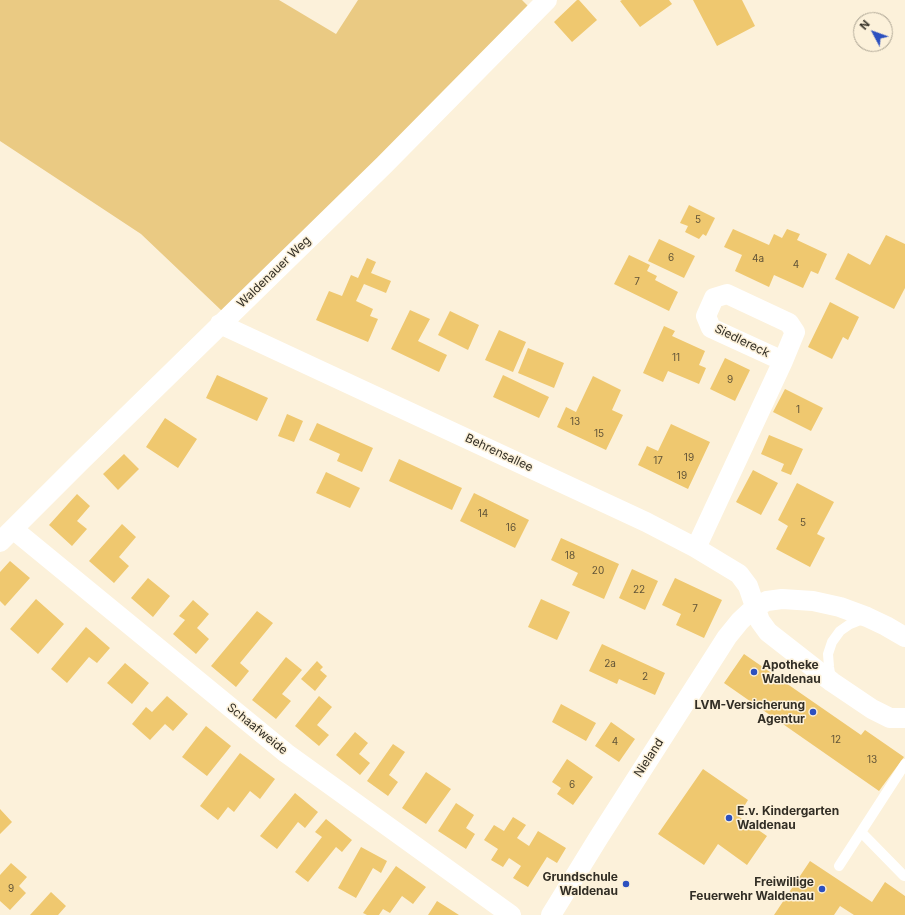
<!DOCTYPE html>
<style>
body{margin:0}
#map{position:relative;width:905px;height:915px;overflow:hidden;background:#fcf1da;font-family:Inter,sans-serif}
canvas{display:block}
.north{position:absolute;left:853px;top:12px;width:40px;height:40px;box-sizing:border-box;background:#fcf1da;border:1px solid #aba392;border-radius:50%;rotate:311deg;font-size:11px;font-weight:700;line-height:16px;text-align:center;color:#322e25}
.north::after{content:'';display:block;margin:auto;width:14px;height:18px;background:#2c50bf;clip-path:polygon(50% 0,100% 100%,50% 72%,0 100%)}
</style>
<div id="map">
<canvas width="905" height="915"></canvas>
<div class="north">N</div>
</div>
<script>
const context = document.querySelector('canvas').getContext('2d');
context.lineJoin = 'round';
function paint(path, color) { context.fillStyle = color; context.fill(path, 'evenodd'); }
const shape = rows => new Path2D(rows.map(r => 'M' + r).join(''));
function strokePath(path, color, width, dash) { context.strokeStyle = color; context.lineWidth = width; context.lineCap = dash ? 'butt' : 'round'; context.setLineDash(dash || []); context.stroke(path); }
function drawText(font, color, halo, rows, align = 'center') {
  context.font = font + ' Inter,sans-serif'; context.lineWidth = 3; context.setLineDash([]); context.textBaseline = 'middle'; context.strokeStyle = halo; context.fillStyle = color; for (const [text, x, y, turn = 0] of rows) {
    context.save(); context.translate(x, y); context.rotate((+turn || 0) * Math.PI / 180); context.textAlign = isNaN(turn) ? turn : align; if (halo) context.strokeText(text, 0, 0); context.fillText(text, 0, 0); context.restore();
  }
}
paint(shape([
 [0,0,279,0,336,34,358,0,522,0,532,10,222,311,141,234,0,141]
]), '#eaca83');
paint(shape([
 [577,0,579,0,597,20,572,42,554,22],
 [622,0,669,0,672,4,640,27,620,1],
 [693,0,742,0,755,26,717,46],
 [689,205,715,218,706,236,703,234,699,239,685,232,688,226,680,223],
 [733,229,769,245,774,234,782,238,787,229,800,234,797,240,827,254,818,274,811,271,803,288,774,275,769,287,735,271,742,255,724,247],
 [886,235,905,244,905,288,894,309,835,279,848,253,870,265],
 [659,239,695,256,684,278,648,261],
 [629,255,650,265,647,271,657,276,655,280,678,292,669,311,614,284],
 [367,258,376,262,371,273,391,281,386,293,364,284,356,301,373,309,370,316,378,319,368,342,316,320,329,291,342,296,351,275,358,278],
 [830,302,859,317,848,340,843,337,832,359,808,347],
 [410,310,430,319,418,341,447,355,439,372,391,349],
 [450,311,479,325,468,350,438,335],
 [664,326,675,331,672,336,705,351,699,365,706,368,699,384,668,371,663,382,643,373],
 [499,330,526,342,513,372,485,360],
 [528,348,564,363,554,388,518,373],
 [725,358,750,370,735,401,710,389],
 [217,375,268,398,257,421,206,398],
 [503,375,549,397,539,418,493,397],
 [593,376,621,390,612,410,623,415,606,450,557,427,566,407,576,412],
 [785,389,823,408,811,431,773,412],
 [287,414,303,421,294,442,278,436],
 [165,418,197,439,178,468,146,447],
 [317,423,373,448,362,472,337,461,340,454,309,440],
 [671,424,710,442,688,489,638,465,647,446,658,451],
 [769,435,803,449,791,475,781,471,784,464,761,454],
 [124,454,139,469,118,490,103,474],
 [399,459,462,488,452,510,389,481],
 [753,470,778,483,761,515,736,502],
 [326,472,360,488,350,508,316,493],
 [797,483,834,502,817,534,825,538,810,567,776,549,788,526,778,520],
 [474,493,529,520,515,548,460,521],
 [77,494,90,506,77,521,87,529,72,546,49,525],
 [122,524,136,537,119,557,129,566,114,583,89,561],
 [561,538,619,564,604,599,572,585,578,573,551,560],
 [10,561,30,578,5,606,0,601,0,572],
 [632,569,658,581,645,610,619,598],
 [148,578,170,596,153,617,131,598],
 [675,578,722,600,704,638,676,625,681,614,662,605],
 [36,599,64,624,38,654,10,629],
 [541,599,570,612,557,640,528,627],
 [193,600,209,614,197,628,209,639,196,654,173,634,185,620,179,616],
 [257,611,273,623,240,663,249,671,236,687,211,666],
 [86,627,110,648,97,663,89,657,67,683,51,669],
 [602,644,665,673,655,695,619,679,617,684,589,671],
 [744,654,861,735,865,730,904,757,879,791,724,683],
 [286,657,302,670,282,694,291,701,276,719,252,700],
 [317,661,323,667,320,670,327,676,315,691,301,679],
 [125,663,149,683,132,704,107,683],
 [167,696,188,714,173,731,165,724,150,740,132,724,146,707,152,712],
 [319,696,332,707,317,725,329,735,319,746,295,726],
 [561,704,596,723,586,741,552,722],
 [611,722,635,739,619,762,595,746],
 [206,726,231,746,207,776,182,757],
 [355,732,368,743,359,754,370,763,360,775,336,755],
 [393,744,405,752,389,775,398,782,388,796,367,781],
 [240,753,275,779,260,799,250,791,234,812,228,807,218,820,200,806],
 [567,759,593,777,573,805,557,794,561,788,552,782],
 [703,769,748,800,738,816,767,836,747,865,718,844,704,865,658,834],
 [426,772,451,789,426,824,402,808],
 [295,793,318,812,305,828,298,822,277,849,260,836],
 [456,803,474,815,466,828,475,834,466,849,438,831],
 [0,809,12,822,0,834],
 [513,817,526,825,517,838,529,846,538,831,566,848,557,863,547,857,528,887,513,878,521,866,509,858,503,867,491,860,498,849,484,840,494,825,504,831],
 [326,819,352,840,342,852,336,847,308,882,295,872,322,837,315,832],
 [361,847,387,861,381,873,373,868,356,898,338,888],
 [810,861,872,902,885,882,905,896,905,915,854,915,840,906,834,915,774,915],
 [11,863,27,877,19,886,26,893,10,910,0,901,0,875],
 [396,866,426,887,413,904,402,896,390,913,383,909,379,915,367,915,363,913],
 [51,892,66,906,58,915,30,915],
 [437,901,459,915,428,915]
]), '#efc86f');
strokePath(shape([
 [831,679,829,667,828,654,832,642,840,631,850,624,865,618],
 [861,832,904,876],
 [839,866,905,764]
]), '#fff', 10);
strokePath(shape([
 [220,324,646,522,696,548,739,574,748,586,760,621,768,632,832,682,872,709,890,718,905,718],
 [13,529,286,753,511,915],
 [0,542,80,462,384,165,547,0],
 [696,548,783,361,795,332,789,323,727,294,714,298,706,316,711,328,783,361],
 [551,915,599,837,727,637,740,621,755,607,767,601,782,599,813,601,840,607,867,617,886,626,905,637]
]), '#fff', 20);
for (const [x, y, r, color] of [
 [754,672,4,"#2c50bf"],
 [813,712,4,"#2c50bf"],
 [729,818,4,"#2c50bf"],
 [626,884,4,"#2c50bf"],
 [822,889,4,"#2c50bf"]
]) { const dot = new Path2D(); dot.arc(x, y, r, 0, 2 * Math.PI); context.fillStyle = color; context.fill(dot); strokePath(dot, '#fcf1da', 1.5); }
drawText('10px', '#615438', null, [
 ["5",698,220],
 ["6",671,258],
 ["4a",758,259],
 ["4",796,265],
 ["7",637,282],
 ["11",676,358],
 ["9",730,380],
 ["1",798,410],
 ["13",575,422],
 ["15",599,434],
 ["19",689,458],
 ["17",658,461],
 ["19",682,476],
 ["14",483,514],
 ["5",803,523],
 ["16",511,528],
 ["18",570,556],
 ["20",598,571],
 ["22",639,590],
 ["7",695,609],
 ["2a",610,664],
 ["2",645,677],
 ["12",836,740],
 ["4",615,742],
 ["13",872,760],
 ["6",572,785],
 ["9",11,889]
]);
drawText('12px', '#322e25', '#fcf1da', [
 ["Waldenauer Weg",274,272,-44],
 ["Siedlereck",742,341,26],
 ["Behrensallee",499,453,25],
 ["Schaafweide",257,729,39],
 ["Nieland",649,758,-57]
]);
drawText('bold 12px', '#322e25', '#fcf1da', [
 ["Apotheke",762,665,"left"],
 ["Waldenau",762,679,"left"],
 ["LVM-Versicherung",805,705],
 ["Agentur",805,719],
 ["E.v. Kindergarten",737,811,"left"],
 ["Waldenau",737,825,"left"],
 ["Grundschule",618,877],
 ["Waldenau",618,891],
 ["Freiwillige",814,882],
 ["Feuerwehr Waldenau",814,896]
], 'right');
</script>
